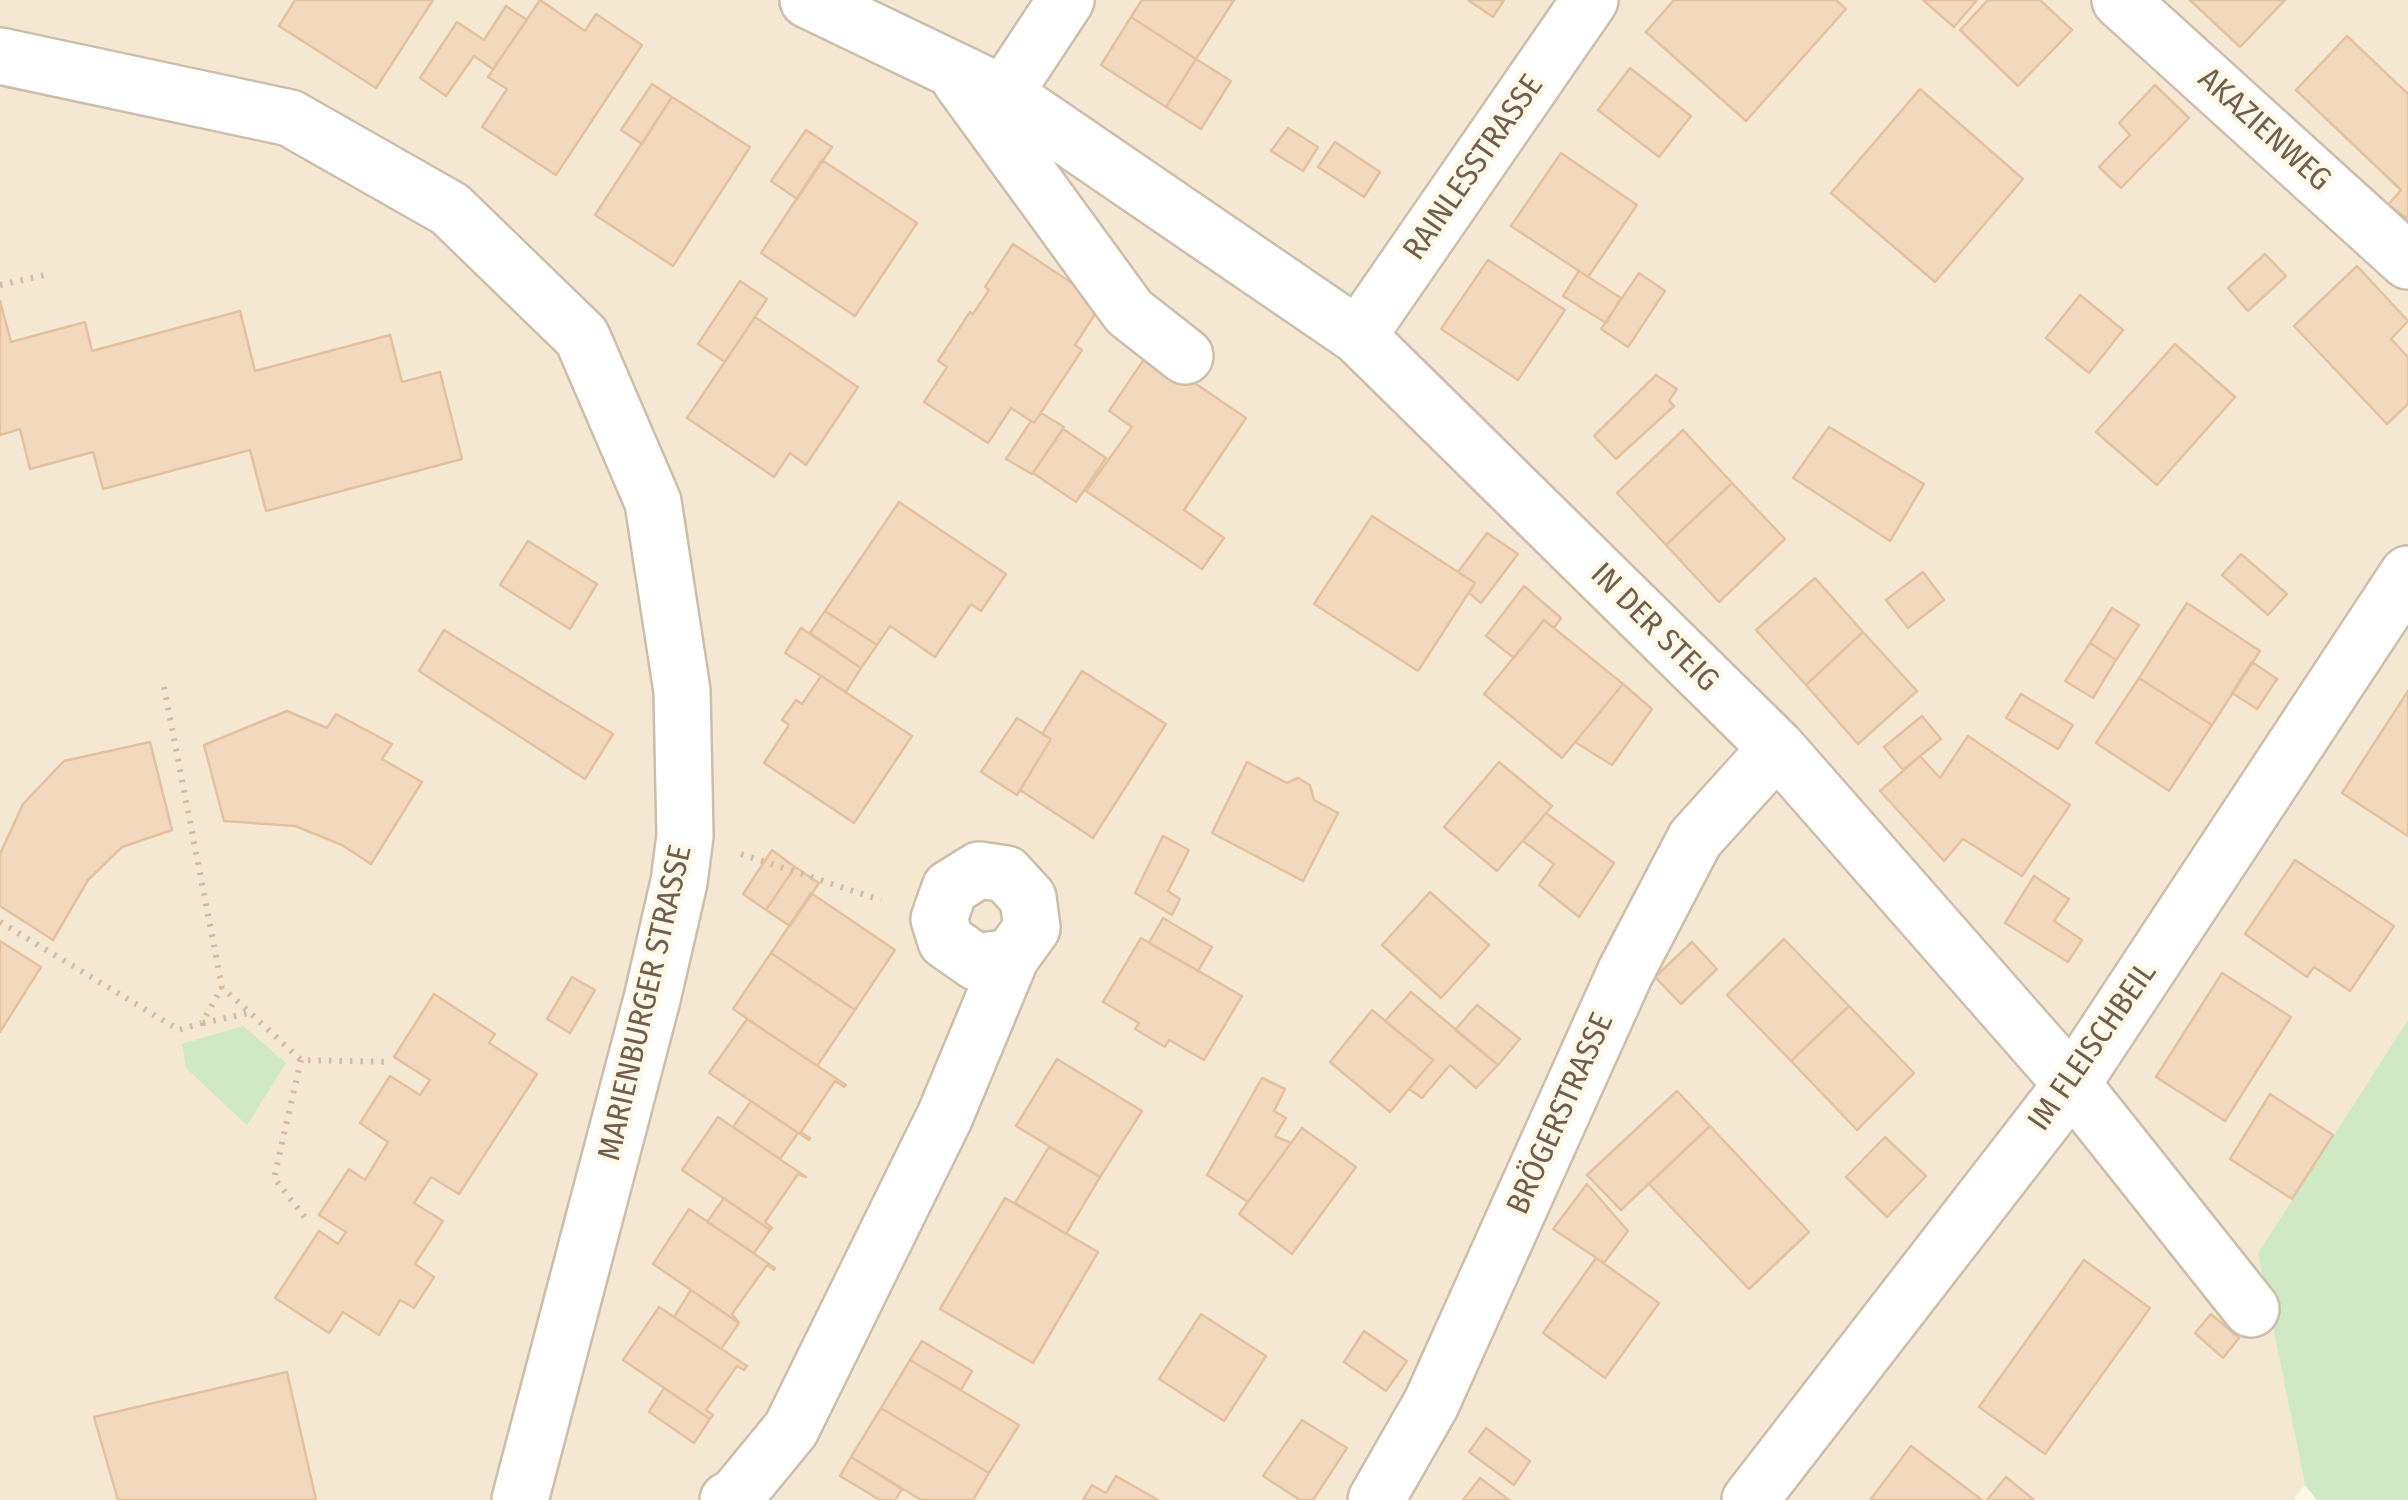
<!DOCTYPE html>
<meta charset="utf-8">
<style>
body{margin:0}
canvas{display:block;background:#fcf6e4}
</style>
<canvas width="2408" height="1500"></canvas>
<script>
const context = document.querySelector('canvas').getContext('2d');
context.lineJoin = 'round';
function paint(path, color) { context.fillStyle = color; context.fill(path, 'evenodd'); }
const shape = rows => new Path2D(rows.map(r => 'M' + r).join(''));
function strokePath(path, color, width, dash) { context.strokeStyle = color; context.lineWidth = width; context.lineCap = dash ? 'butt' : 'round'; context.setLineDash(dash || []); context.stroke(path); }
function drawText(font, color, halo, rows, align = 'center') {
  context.font = font + ' "Fira Sans Condensed",sans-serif'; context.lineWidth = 9; context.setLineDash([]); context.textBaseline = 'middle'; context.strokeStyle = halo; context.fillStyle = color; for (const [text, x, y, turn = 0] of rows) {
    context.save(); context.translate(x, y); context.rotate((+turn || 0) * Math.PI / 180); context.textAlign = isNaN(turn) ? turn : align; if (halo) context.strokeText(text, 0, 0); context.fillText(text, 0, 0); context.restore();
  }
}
paint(shape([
 [0,0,2408,0,2408,1020,2258,1253,2305,1485,2293,1500,0,1500]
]), '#f4e8d2');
paint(shape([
 [2408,1020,2408,1500,2317,1500,2305,1485,2258,1253],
 [243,1026,286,1063,247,1125,186,1068,182,1044]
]), '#cee9c3');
const building = shape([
 [295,0,433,0,376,88,279,26,295,0],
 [540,0,585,31,596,14,642,45,556,175,482,127,507,89,488,77,540,0],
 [1142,0,1234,0,1196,59,1131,17,1142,0],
 [1468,0,1504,0,1493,17,1468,0],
 [1674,0,1836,0,1846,9,1746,121,1646,32,1674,0],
 [1923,0,1977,0,1954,27,1923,0],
 [1988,0,2040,0,2072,30,2018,86,1960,30,1988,0],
 [2190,0,2285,0,2240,47,2190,0],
 [506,6,527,20,493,69,474,56,446,96,420,78,457,22,484,40,506,6],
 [1131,17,1196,59,1166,107,1101,65,1131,17],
 [2347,36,2408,94,2408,219,2388,205,2401,190,2296,90,2347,36],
 [1196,59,1231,81,1201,129,1166,107,1196,59],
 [1630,68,1691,116,1659,157,1598,110,1630,68],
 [652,84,672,97,642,144,621,130,652,84],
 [2155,85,2189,118,2121,188,2099,167,2130,135,2119,123,2155,85],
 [1920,89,2023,179,1935,282,1831,193,1920,89],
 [672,97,750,147,673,266,595,215,672,97],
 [1288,128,1318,147,1303,171,1271,151,1288,128],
 [806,130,832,147,797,199,771,181,806,130],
 [1335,142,1380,172,1364,197,1318,167,1335,142],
 [1561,153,1637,205,1588,277,1511,226,1561,153],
 [822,160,917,223,855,316,761,253,822,160],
 [1013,244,1102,303,1075,345,1082,350,1034,423,1011,408,988,443,924,402,947,367,938,361,970,312,973,314,989,290,985,287,1013,244],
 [2265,254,2286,276,2248,311,2228,288,2265,254],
 [1488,260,1565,310,1518,380,1441,329,1488,260],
 [2357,266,2408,321,2391,339,2408,357,2408,404,2387,424,2294,326,2357,266],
 [1579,271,1621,298,1606,323,1563,296,1579,271],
 [1639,273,1665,291,1628,347,1601,329,1639,273],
 [740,281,767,299,725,362,698,344,740,281],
 [2080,295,2123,330,2089,373,2046,338,2080,295],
 [0,301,11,342,85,322,92,351,240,311,255,371,390,335,402,382,440,372,462,459,266,511,250,450,103,489,93,452,30,469,20,429,0,435,0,301],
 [755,317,858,387,806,465,790,453,774,477,687,418,755,317],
 [2175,344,2235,397,2157,485,2096,432,2175,344],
 [1149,352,1246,418,1184,510,1224,538,1202,569,1086,491,1132,427,1109,411,1149,352],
 [1656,375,1677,389,1669,401,1674,406,1616,459,1594,436,1656,375],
 [1041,413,1064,427,1032,474,1006,459,1031,421,1034,423,1041,413],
 [1829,427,1924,484,1890,541,1793,478,1829,427],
 [1063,429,1106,458,1076,502,1033,473,1063,429],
 [1683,430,1732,483,1666,545,1617,493,1683,430],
 [1732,483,1785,539,1719,602,1666,545,1732,483],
 [899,502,1006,574,981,611,971,604,935,657,890,626,877,645,825,611,899,502],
 [1372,516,1475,583,1418,671,1314,604,1372,516],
 [1487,533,1518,554,1481,603,1469,593,1475,583,1458,572,1487,533],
 [528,541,597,584,570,629,500,585,528,541],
 [2241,554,2287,594,2268,615,2222,575,2241,554],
 [1923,572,1944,600,1908,628,1886,600,1923,572],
 [1815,578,1863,632,1806,685,1756,630,1815,578],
 [1524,586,1561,618,1554,628,1544,620,1514,658,1486,636,1524,586],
 [2187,603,2260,651,2212,725,2139,678,2187,603],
 [2112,608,2139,625,2116,660,2090,643,2112,608],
 [825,611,877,645,861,668,810,633,825,611],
 [1544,620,1623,684,1562,758,1484,694,1544,620],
 [801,628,861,668,846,692,785,653,801,628],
 [444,630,613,734,585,779,419,671,444,630],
 [1863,632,1917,691,1858,744,1806,685,1863,632],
 [2090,643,2116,660,2093,698,2065,681,2090,643],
 [2252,662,2277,679,2257,709,2232,693,2252,662],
 [1082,671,1166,724,1093,838,1020,790,1051,739,1042,734,1082,671],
 [821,676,912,736,854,823,764,763,789,725,782,720,796,700,802,704,821,676],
 [2139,678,2212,725,2169,791,2096,743,2139,678],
 [1623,684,1652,709,1612,765,1575,742,1623,684],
 [2408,691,2408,836,2342,793,2408,691],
 [2021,694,2073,725,2058,749,2006,718,2021,694],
 [287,711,327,728,336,714,392,744,382,759,422,782,371,864,342,845,295,826,224,821,204,745,287,711],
 [1922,716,1941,739,1903,770,1884,747,1922,716],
 [1017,718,1051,739,1017,795,981,772,1017,718],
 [1968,736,2070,805,2022,876,1963,839,1944,861,1880,791,1920,756,1940,778,1968,736],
 [150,742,172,830,122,847,88,880,53,940,0,906,0,854,23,804,64,761,150,742],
 [1247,762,1287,783,1298,778,1310,785,1314,800,1338,813,1303,881,1212,833,1247,762],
 [1499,762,1552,806,1497,871,1444,827,1499,762],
 [1546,813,1614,863,1579,917,1539,885,1554,864,1523,841,1546,813],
 [1163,836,1189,850,1168,891,1180,899,1172,915,1135,893,1163,836],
 [772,850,795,867,766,910,743,894,772,850],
 [2295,860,2394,926,2350,991,2314,967,2307,977,2245,934,2295,860],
 [795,867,819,883,790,926,766,910,795,867],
 [2034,876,2069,899,2054,921,2082,940,2068,962,2005,923,2034,876],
 [1430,892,1489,945,1441,998,1382,945,1430,892],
 [811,893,895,950,855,1010,771,953,811,893],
 [1163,918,1212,947,1198,971,1149,943,1163,918],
 [1141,938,1242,996,1204,1060,1169,1040,1165,1047,1135,1029,1139,1023,1103,1002,1141,938],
 [1784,939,1849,1006,1791,1061,1727,995,1784,939],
 [0,941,41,967,0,1032,0,941],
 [1692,942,1717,969,1681,1004,1655,977,1692,942],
 [771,953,855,1010,817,1066,733,1009,771,953],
 [2222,973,2291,1017,2225,1121,2156,1077,2222,973],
 [572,977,595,990,570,1033,547,1019,572,977],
 [1411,992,1498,1065,1476,1088,1450,1065,1422,1098,1409,1089,1433,1060,1385,1021,1411,992],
 [434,994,495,1034,489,1043,537,1074,459,1194,431,1177,414,1203,443,1221,415,1264,434,1277,414,1308,400,1300,379,1335,343,1312,329,1333,275,1298,319,1231,338,1244,346,1232,319,1215,349,1169,365,1180,388,1142,360,1123,390,1076,420,1095,430,1080,394,1057,434,994],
 [1477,1005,1520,1039,1498,1065,1455,1030,1477,1005],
 [1849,1006,1914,1073,1857,1130,1791,1061,1849,1006],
 [1372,1010,1433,1060,1390,1112,1330,1062,1372,1010],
 [747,1019,846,1085,844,1087,835,1081,801,1132,810,1138,809,1140,709,1073,747,1019],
 [1057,1059,1142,1111,1100,1177,1016,1126,1057,1059],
 [1262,1078,1285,1089,1274,1111,1286,1118,1275,1136,1291,1143,1248,1202,1207,1175,1262,1078],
 [1677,1091,1710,1126,1621,1210,1587,1175,1677,1091],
 [2270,1094,2333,1135,2292,1199,2230,1159,2270,1094],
 [751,1101,798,1133,780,1159,733,1127,751,1101],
 [718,1117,806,1177,798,1174,765,1222,772,1228,770,1230,682,1170,718,1117],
 [1710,1126,1809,1232,1749,1289,1649,1184,1710,1126],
 [1302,1128,1356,1167,1292,1254,1239,1214,1302,1128],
 [1885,1137,1926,1176,1887,1217,1846,1177,1885,1137],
 [1049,1147,1100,1177,1066,1234,1015,1203,1049,1147],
 [1587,1184,1628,1231,1604,1263,1553,1229,1587,1184],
 [724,1198,770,1230,754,1253,707,1222,724,1198],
 [1005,1198,1098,1252,1033,1363,940,1309,1005,1198],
 [689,1209,775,1268,774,1270,767,1265,732,1314,739,1323,653,1264,689,1209],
 [1596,1258,1659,1303,1605,1378,1543,1333,1596,1258],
 [2084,1260,2150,1308,2045,1454,1979,1407,2084,1260],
 [691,1290,739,1323,721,1349,674,1317,691,1290],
 [659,1307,747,1366,744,1370,737,1366,706,1410,713,1415,710,1419,623,1360,659,1307],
 [1201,1314,1266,1356,1224,1421,1159,1379,1201,1314],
 [2211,1314,2239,1338,2223,1358,2195,1333,2211,1314],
 [1364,1331,1407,1361,1386,1391,1344,1362,1364,1331],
 [922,1341,972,1371,961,1390,910,1360,922,1341],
 [910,1360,1019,1425,989,1473,881,1408,910,1360],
 [287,1372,316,1500,118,1500,94,1417,287,1372],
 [664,1388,710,1419,694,1443,649,1412,664,1388],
 [881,1408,989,1473,973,1500,921,1500,851,1457,881,1408],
 [1302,1420,1347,1448,1313,1500,1300,1500,1263,1476,1302,1420],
 [1486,1428,1530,1461,1514,1485,1469,1452,1486,1428],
 [1911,1446,1982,1500,1870,1500,1911,1446],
 [851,1457,902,1489,895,1500,880,1500,840,1476,851,1457],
 [1116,1476,1158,1500,1083,1500,1092,1485,1106,1493,1116,1476],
 [2006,1477,2034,1500,1987,1500,2006,1477],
 [1480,1478,1509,1500,1463,1500,1480,1478]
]);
paint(building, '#f1d8bc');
strokePath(building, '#e4c09c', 2.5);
const minor = shape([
 [808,0,1004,94,1358,336,1777,748,2072,1084,2251,1309],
 [2120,0,2408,261],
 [0,56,290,118,450,209,582,337,653,502,682,691,685,836,679,882,652,999,520,1500],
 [960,80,1129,312,1185,356],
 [1004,94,1066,0],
 [1358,336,1590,0],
 [728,1500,736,1496,791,1429,945,1116,1011,957,1032,928,1028,898,1006,874,979,870,950,888,939,919,946,941,976,962,1011,957],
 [1376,1500,1431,1404,1625,973,1695,839,1777,748],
 [1750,1500,2072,1084,2408,574]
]);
strokePath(minor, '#cdbeab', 60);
strokePath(shape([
 [0,285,50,274],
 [164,687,222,987,301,1060,391,1062],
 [741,854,881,900],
 [0,922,179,1030,202,1023,222,987],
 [203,1023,249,1013],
 [301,1060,274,1178,307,1220]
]), '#d6bb9f', 6, [2.5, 8]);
strokePath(minor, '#fff', 55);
drawText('32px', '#745e4a', '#fff9ea', [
 ["AKAZIENWEG",2264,130,42],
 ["RAINLESSTRASSE",1474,168,-55],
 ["IN DER STEIG",1654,628,45],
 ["MARIENBURGER STRASSE",646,1003,-77],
 ["IM FLEISCHBEIL",2093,1047,-55],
 ["BRÖGERSTRASSE",1561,1114,-66]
]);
</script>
